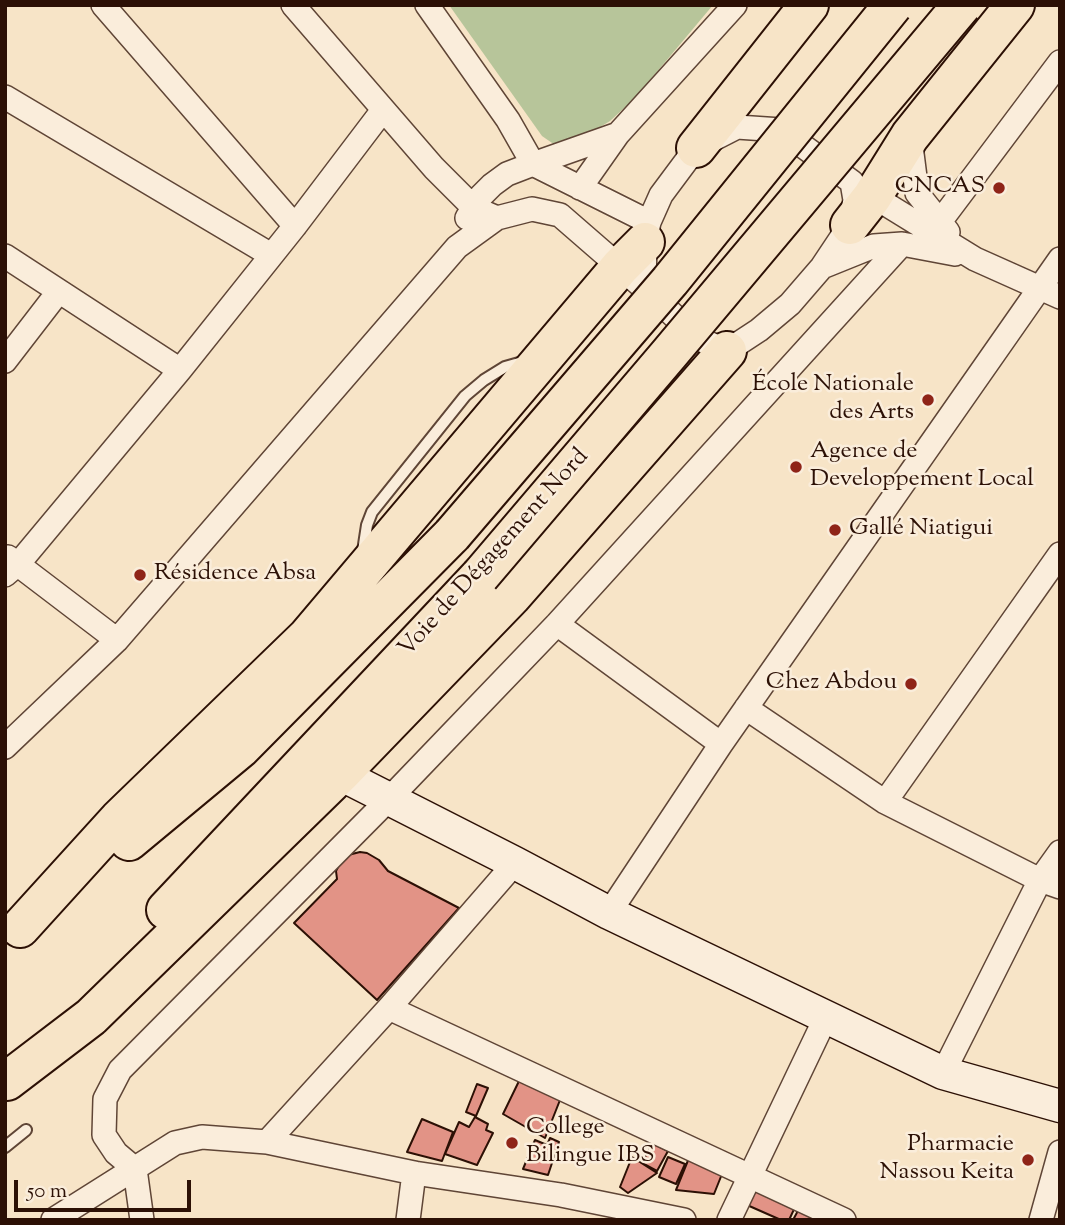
<!DOCTYPE html>
<meta charset="utf-8">
<style>
body{margin:0}
#map{position:relative;width:1065px;height:1225px;overflow:hidden;background:#f7e4c7;font-family:"Sorts Mill Goudy",serif}
canvas{display:block}
.frame{position:absolute;inset:0;border:7px solid #2c1005;pointer-events:none}
.scale{position:absolute;left:14px;top:1180px;width:177px;height:32px;box-sizing:border-box;border:4px solid #2c1005;border-top:0;padding-left:9px;font-size:21px;line-height:24px;white-space:nowrap;color:#2c1005;-webkit-text-stroke:5px #faeddb;paint-order:stroke}
</style>
<div id="map">
<canvas width="1065" height="1225"></canvas>
<div class="frame"></div>
<div class="scale">50 m</div>
</div>
<script>
const context = document.querySelector('canvas').getContext('2d');
context.lineJoin = 'round';
function paint(path, color) { context.fillStyle = color; context.fill(path, 'evenodd'); }
const shape = rows => new Path2D(rows.map(r => 'M' + r).join(''));
function strokePath(path, color, width, dash) { context.strokeStyle = color; context.lineWidth = width; context.lineCap = dash ? 'butt' : 'round'; context.setLineDash(dash || []); context.stroke(path); }
function drawText(font, color, halo, rows, align = 'center') {
  context.font = font + ' "Sorts Mill Goudy",serif'; context.lineWidth = 5; context.setLineDash([]); context.textBaseline = 'middle'; context.strokeStyle = halo; context.fillStyle = color; for (const [text, x, y, turn = 0] of rows) {
    context.save(); context.translate(x, y); context.rotate((+turn || 0) * Math.PI / 180); context.textAlign = isNaN(turn) ? turn : align; if (halo) context.strokeText(text, 0, 0); context.fillText(text, 0, 0); context.restore();
  }
}
paint(shape([
 [449,5,713,5,635,98,610,121,582,138,555,145,542,136]
]), '#b7c59a');
const building = shape([
 [360,852,367,853,379,860,388,871,459,908,377,1000,294,923,337,879,336,871,339,865,348,855,360,852],
 [520,1079,560,1100,545,1138,503,1114,520,1079],
 [477,1084,488,1088,476,1116,466,1112,477,1084],
 [475,1117,488,1124,486,1130,493,1133,477,1165,445,1154,459,1122,469,1127,475,1117],
 [422,1119,453,1132,442,1161,407,1152,422,1119],
 [550,1138,559,1142,548,1175,523,1169,535,1140,547,1145,550,1138],
 [652,1143,668,1151,657,1171,642,1163,652,1143],
 [632,1157,657,1173,628,1193,620,1187,632,1157],
 [668,1157,685,1164,676,1184,659,1177,668,1157],
 [689,1158,722,1174,714,1194,676,1190,689,1158],
 [755,1186,796,1205,789,1220,781,1220,747,1205,755,1186],
 [801,1205,828,1220,793,1220,801,1205]
]);
paint(building, '#e29386');
strokePath(building, '#2c1005', 2);
const lane = shape([
 [363,551,367,525,372,512,465,396,484,380,505,367,526,361],
 [5,1147,26,1130]
]);
const street = shape([
 [103,5,295,226],
 [293,5,434,168,474,208,497,218],
 [427,5,508,120,533,164,618,134],
 [5,97,271,255],
 [737,127,781,130,852,182,855,200,850,225,822,267,790,304,759,330,727,351,699,339,644,288,645,242,649,222,661,195,696,148,737,127],
 [910,138,917,193,948,232],
 [580,188,618,134,735,5],
 [863,190,975,259,1060,297],
 [467,218,481,196,492,185,507,174,533,164,649,222],
 [939,223,1060,62],
 [5,256,180,370],
 [822,267,874,246,902,244,955,254],
 [5,361,59,291],
 [8,557,117,640],
 [5,575,19,563,180,370,295,226,383,110],
 [557,624,721,744],
 [746,708,885,802,1040,880,1060,887],
 [5,747,117,640,457,247,497,218,532,209,560,215,644,288],
 [885,802,1060,554],
 [609,913,721,744,1060,259],
 [389,1008,844,1220],
 [943,1073,1040,880,1060,852],
 [267,1142,389,1008,515,863],
 [53,1220,175,1143,202,1137,267,1142,414,1173,561,1195,684,1220],
 [142,1220,135,1169,116,1153,104,1135,105,1099,120,1070,389,799,557,624,902,244],
 [408,1220,414,1173],
 [729,1220,826,1017],
 [1041,1220,1060,1152]
]);
const secondary = shape([
 [340,774,515,863,609,913,943,1073,1060,1106]
]);
const highway = shape([
 [696,148,809,5],
 [850,225,872,197,910,136,1015,5],
 [129,841,241,748,452,535],
 [166,910,480,576],
 [20,928,119,819,307,637,620,267,645,242],
 [7,1081,91,1017,340,774,512,596,727,351]
]);
strokePath(lane, '#5f4536', 14);
strokePath(street, '#5f4536', 26);
strokePath(secondary, '#2c1005', 35);
strokePath(highway, '#2c1005', 42);
strokePath(lane, '#faeddb', 10);
strokePath(street, '#faeddb', 23);
strokePath(secondary, '#faeddb', 32);
strokePath(highway, '#f7e4c7', 38);
const highwayBridge = shape([
 [452,535,670,281,893,5],
 [480,576,669,354,962,5]
]);
strokePath(highwayBridge, '#2c1005', 42, []);
strokePath(highwayBridge, '#f7e4c7', 38);
for (const [x, y, r, color] of [
 [999,188,7,"#8f2418"],
 [928,400,7,"#8f2418"],
 [796,467,7,"#8f2418"],
 [835,530,7,"#8f2418"],
 [140,575,7,"#8f2418"],
 [911,684,7,"#8f2418"],
 [512,1143,7,"#8f2418"],
 [1028,1160,7,"#8f2418"]
]) { const dot = new Path2D(); dot.arc(x, y, r, 0, 2 * Math.PI); context.fillStyle = color; context.fill(dot); strokePath(dot, '#faeddb', 2.5); }
drawText('24px', '#2c1005', '#faeddb', [
 ["CNCAS",985,188],
 ["École Nationale",914,386],
 ["des Arts",914,414],
 ["Agence de",810,453,"left"],
 ["Developpement Local",810,481,"left"],
 ["Gallé Niatigui",849,530,"left"],
 ["Résidence Absa",154,575,"left"],
 ["Chez Abdou",897,684],
 ["College",526,1129,"left"],
 ["Bilingue IBS",526,1157,"left"],
 ["Pharmacie",1014,1146],
 ["Nassou Keita",1014,1174]
], 'right');
drawText('24px', '#2c1005', '#faeddb', [
 ["Voie de Dégagement Nord",495,554,-48]
]);
</script>
